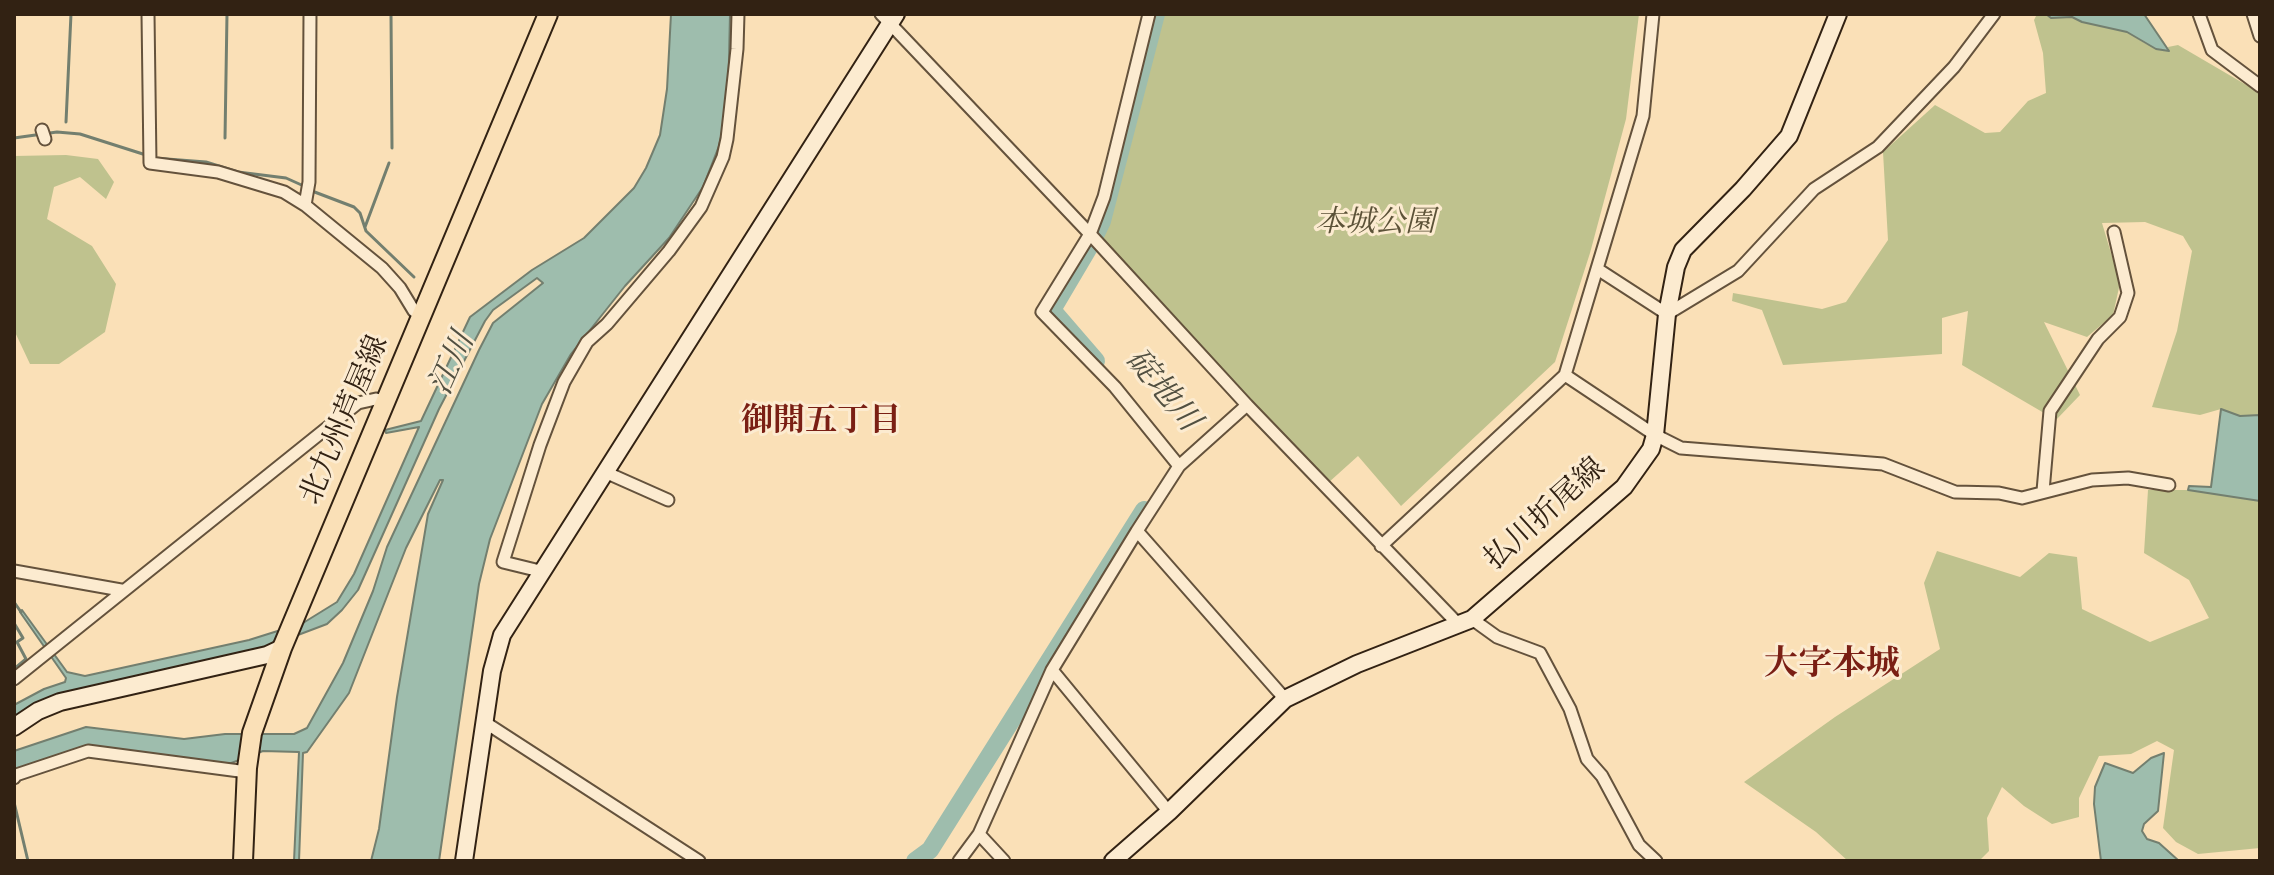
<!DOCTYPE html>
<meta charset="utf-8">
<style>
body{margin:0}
#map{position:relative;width:2274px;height:875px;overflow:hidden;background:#fae0b7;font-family:Vollkorn,serif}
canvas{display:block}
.frame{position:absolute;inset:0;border:16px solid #322213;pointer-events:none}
</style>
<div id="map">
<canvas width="2274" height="875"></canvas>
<div class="frame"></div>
</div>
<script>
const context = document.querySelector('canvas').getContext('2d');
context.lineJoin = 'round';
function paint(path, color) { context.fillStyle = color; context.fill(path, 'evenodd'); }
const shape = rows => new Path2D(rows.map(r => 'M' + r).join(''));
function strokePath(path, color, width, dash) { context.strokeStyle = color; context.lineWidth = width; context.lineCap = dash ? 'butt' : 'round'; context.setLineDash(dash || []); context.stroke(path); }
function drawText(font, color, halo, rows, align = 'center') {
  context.font = font + ' Vollkorn,"Noto Serif JP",serif'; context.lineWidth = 6; context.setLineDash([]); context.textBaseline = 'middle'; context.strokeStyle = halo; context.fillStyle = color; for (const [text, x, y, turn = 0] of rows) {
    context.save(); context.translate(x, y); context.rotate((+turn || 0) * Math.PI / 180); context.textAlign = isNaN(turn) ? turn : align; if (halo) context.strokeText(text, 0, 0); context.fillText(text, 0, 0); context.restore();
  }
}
paint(shape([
 [1158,14,1639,14,1626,119,1590,253,1555,362,1401,506,1358,456,1328,483,1097,237,1106,217],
 [2037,14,2046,14,2051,18,2072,17,2082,22,2113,29,2127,32,2146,44,2169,51,2168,47,2178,45,2260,93,2260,415,2240,416,2221,409,2200,415,2152,407,2177,331,2192,251,2183,236,2145,222,2102,223,2120,283,2113,315,2087,337,2044,322,2080,395,2056,420,1962,365,1968,311,1942,318,1942,354,1783,365,1762,310,1732,301,1733,293,1822,309,1846,302,1888,240,1883,152,1935,105,1985,133,2000,132,2028,101,2046,93,2043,53,2034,20],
 [66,155,98,159,114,182,106,199,80,177,54,187,47,219,92,246,116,284,105,332,59,364,30,364,14,330,14,156],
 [2148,490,2188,490,2260,501,2260,848,2198,854,2176,842,2163,828,2174,750,2157,741,2131,754,2099,756,2079,798,2079,817,2052,824,2024,806,2002,787,1987,818,1989,851,1979,861,1848,861,1816,832,1744,782,1835,717,1940,649,1924,583,1937,551,2020,577,2049,553,2077,557,2082,609,2150,642,2209,618,2189,580,2144,553]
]), '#bfc28e');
const water = shape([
 [671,14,730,14,728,103,719,146,703,187,669,238,625,286,571,354,542,404,490,539,479,584,439,861,371,861,379,829,397,697,428,514,443,480,440,480,406,548,349,693,307,752,303,753,299,861,294,861,299,752,263,751,226,765,88,749,14,772,14,751,86,727,184,739,225,734,294,734,307,728,343,663,373,591,387,547,479,350,493,323,543,283,537,278,493,310,485,321,439,409,358,590,342,610,327,624,253,652,14,721,14,705,44,689,65,682,66,678,20,612,22,610,67,672,85,676,249,640,303,623,337,602,354,574,419,427,386,433,385,430,421,421,470,317,532,270,584,238,634,188,646,168,660,135,667,89,671,14],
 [2046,14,2144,14,2169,51,2156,49,2127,32,2082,22,2072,17,2051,18,2046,14],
 [2221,409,2240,416,2260,415,2260,501,2188,490,2189,486,2211,487,2221,409],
 [2164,753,2158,811,2144,824,2142,831,2147,839,2159,843,2179,861,2101,861,2094,804,2095,787,2105,763,2133,773,2151,758,2164,753]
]);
paint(water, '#9ebdad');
strokePath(water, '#737f6f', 2);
strokePath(shape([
 [391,14,392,148],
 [66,122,71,14],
 [14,138,57,132,80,134,146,155],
 [225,138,227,14],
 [154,158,206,162,238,172,286,178,306,187],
 [312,191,354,207,360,213,366,231,414,277],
 [365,227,389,163],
 [14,602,21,612],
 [14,623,23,638,17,642,26,659],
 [14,669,26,659],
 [14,802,28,861]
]), '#737f6f', 3);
strokePath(shape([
 [1096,361,1052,310,1091,244,1102,221,1156,14],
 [915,861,930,850,1144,510]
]), '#9ebdad', 18);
const street = shape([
 [148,14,150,163,218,172,284,192,305,205,382,268,400,288,414,311],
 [881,14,1090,234,1247,405,1459,625],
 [1149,14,1104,197,1090,234,1042,312,1115,387,1179,466],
 [2199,14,2212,50,2260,86],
 [2253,14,2260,36],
 [42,130,45,139],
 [305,205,309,182,310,14],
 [1599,270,1667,314,1738,271,1814,189,1878,147,1954,67,1994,14],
 [1565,375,1655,435,1681,448,1883,464,1955,492,1999,493,2022,498,2092,480,2128,478,2169,485],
 [605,472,668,500],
 [2043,491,2050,411,2098,339,2120,317,2128,293,2114,232],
 [1137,531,1285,699],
 [1381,546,1565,375,1643,116,1653,14],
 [14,571,121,590],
 [544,572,503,562,540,445,564,382,587,342,607,324,669,251,701,207,723,157,727,139,737,49,738,14],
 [1472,619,1497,637,1540,653,1570,709,1587,759,1602,776,1639,845,1656,861],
 [1052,670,1169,812],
 [14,679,358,403,376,399,386,402],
 [486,723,699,861],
 [14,778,16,775,88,751,247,772],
 [979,834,1004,861],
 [959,861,979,834,1052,670,1137,531,1179,466,1247,405]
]);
const secondary = shape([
 [14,727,38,711,60,702,267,655,282,648],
 [464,861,492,671,502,635,896,14],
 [1113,861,1169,812,1285,699,1357,664,1472,619,1624,487,1651,449,1655,435,1667,314,1676,267,1683,250,1743,189,1789,136,1838,14]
]);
const primary = shape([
 [243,861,247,768,252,733,282,648,548,14]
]);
strokePath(street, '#64523c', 15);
strokePath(secondary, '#322213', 20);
strokePath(primary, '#322213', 22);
strokePath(street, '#fcebd0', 11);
strokePath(secondary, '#fcebd0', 16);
strokePath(primary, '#fae0b7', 18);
drawText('italic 30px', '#5c5238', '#fcebd0', [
 ["本城公園",1375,225]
]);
drawText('30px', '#322213', '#fcebd0', [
 ["北九州芦屋線",347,421,-67],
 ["払川折尾線",1547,516,-42]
]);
drawText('italic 32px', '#525041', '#fcebd0', [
 ["江川",455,365,-66],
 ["碇地川",1160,392,50]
]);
drawText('bold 32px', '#7a1f14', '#fcebd0', [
 ["御開五丁目",821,424]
]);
drawText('bold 34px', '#7a1f14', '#fcebd0', [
 ["大字本城",1832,668]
]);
</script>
